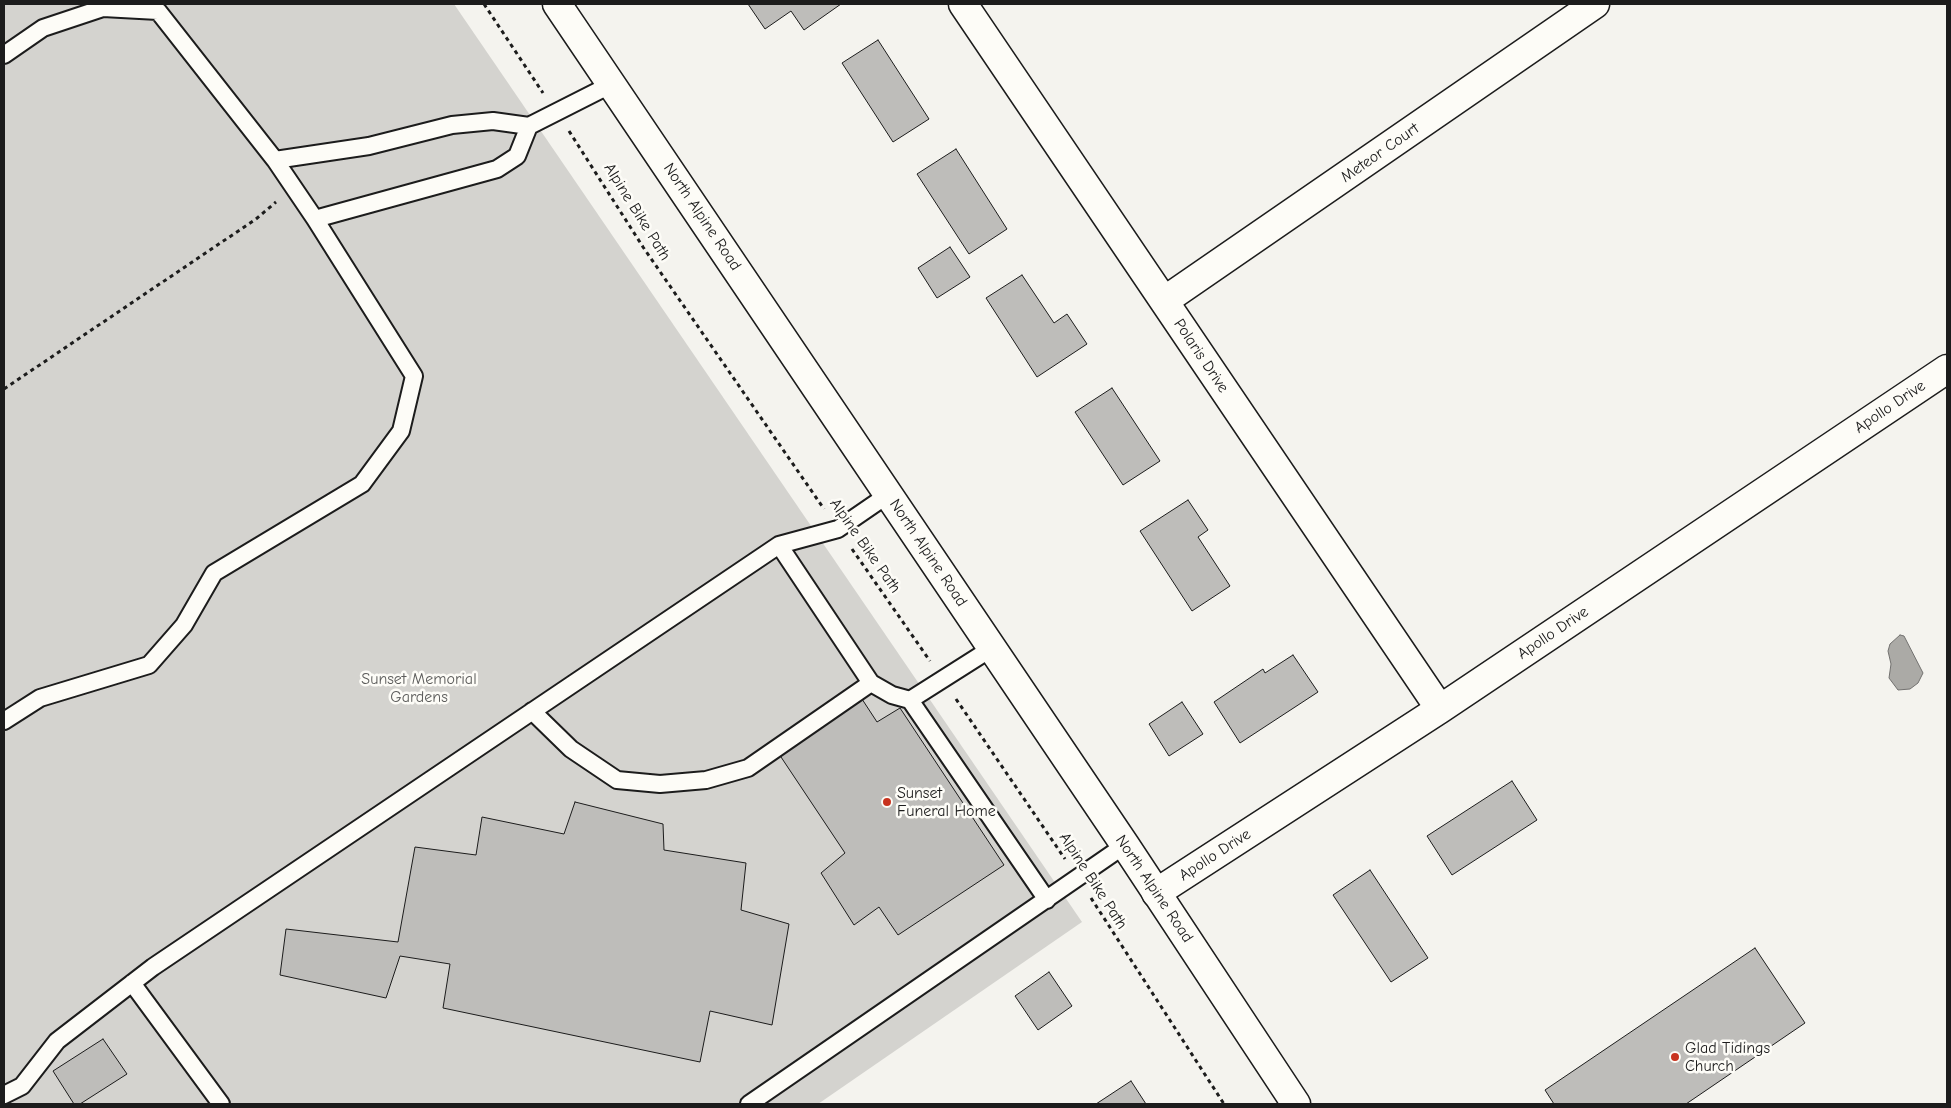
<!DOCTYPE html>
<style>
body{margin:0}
#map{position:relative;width:1951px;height:1108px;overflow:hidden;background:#f4f3ee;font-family:"Comic Neue",sans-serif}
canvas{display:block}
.frame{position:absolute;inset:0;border:5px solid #1c1c1c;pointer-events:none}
</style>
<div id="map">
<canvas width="1951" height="1108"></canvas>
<div class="frame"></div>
</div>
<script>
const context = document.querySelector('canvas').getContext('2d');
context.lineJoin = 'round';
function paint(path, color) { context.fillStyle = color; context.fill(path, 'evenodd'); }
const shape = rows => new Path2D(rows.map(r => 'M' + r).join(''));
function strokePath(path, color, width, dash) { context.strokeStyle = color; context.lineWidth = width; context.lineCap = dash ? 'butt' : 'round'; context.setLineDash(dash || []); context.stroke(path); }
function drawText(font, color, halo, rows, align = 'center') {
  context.font = font + ' "Comic Neue",sans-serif'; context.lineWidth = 5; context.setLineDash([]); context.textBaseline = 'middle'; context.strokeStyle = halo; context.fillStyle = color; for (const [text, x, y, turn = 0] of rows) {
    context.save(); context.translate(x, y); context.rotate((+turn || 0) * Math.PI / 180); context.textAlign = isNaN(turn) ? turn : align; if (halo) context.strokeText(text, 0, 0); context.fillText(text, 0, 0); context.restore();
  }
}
paint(shape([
 [4,4,454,4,1082,922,818,1104,4,1104]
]), '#d4d3cf');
const water = shape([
 [1900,635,1904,636,1923,673,1918,683,1910,689,1898,690,1889,678,1891,664,1888,651,1890,644,1900,635]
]);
paint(water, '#abaaa6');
strokePath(water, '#72716f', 1);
const building = shape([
 [748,4,841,4,804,30,791,11,765,29,748,4],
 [878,40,929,119,893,142,842,63,878,40],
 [956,149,1007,229,969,254,917,174,956,149],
 [950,247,970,277,937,298,918,268,950,247],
 [1022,275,1054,323,1067,314,1087,344,1037,377,986,298,1022,275],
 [1112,388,1160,461,1123,485,1075,412,1112,388],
 [1188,500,1208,530,1198,537,1230,586,1192,611,1140,531,1188,500],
 [1293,655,1318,692,1240,743,1214,702,1263,669,1265,673,1293,655],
 [860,696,877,722,900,708,1004,865,898,935,879,907,854,925,821,873,845,853,777,751,860,696],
 [1182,702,1203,734,1169,756,1149,724,1182,702],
 [1512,781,1537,820,1452,875,1427,836,1512,781],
 [575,802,663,824,664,850,746,863,741,910,789,924,772,1025,710,1011,700,1062,443,1008,450,964,400,956,386,998,280,975,286,929,398,942,415,847,476,855,482,817,564,834,575,802],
 [1370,870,1428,958,1391,982,1333,895,1370,870],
 [1755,948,1805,1023,1686,1104,1554,1104,1545,1090,1755,948],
 [1049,972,1072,1006,1038,1030,1015,996,1049,972],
 [103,1039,127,1074,80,1104,74,1104,53,1071,103,1039],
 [1131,1081,1146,1104,1096,1104,1131,1081]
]);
paint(building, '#bebdba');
strokePath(building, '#1c1c1c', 1);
const lane = shape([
 [4,55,43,28,103,8,158,11,275,160,315,219,414,376,401,431,362,484,214,573,184,625,149,665,40,698,4,721],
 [275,160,369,146,452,125,493,121,529,126,612,84],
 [315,219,497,169,517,156,529,126],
 [871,683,892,695,910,700,1047,900],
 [910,700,992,648],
 [532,711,571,749,617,780,660,784,706,780,748,768,871,683,779,545],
 [132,983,221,1104],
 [4,1095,22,1086,57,1041,153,967,779,545,838,529,889,494],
 [749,1104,1125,845]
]);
const street = shape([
 [963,4,1440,709],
 [1164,301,1595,4],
 [1156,893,1440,709,1947,369]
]);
const secondary = shape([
 [557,4,1125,845,1296,1104]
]);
strokePath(lane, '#1c1c1c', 20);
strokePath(street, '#1c1c1c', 31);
strokePath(secondary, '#1c1c1c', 31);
strokePath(shape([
 [484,4,543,93],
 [569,131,643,247,824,509],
 [4,389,256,219,276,202],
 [852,549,930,661],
 [956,699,1065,859],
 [1091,898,1224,1104]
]), '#1c1c1c', 3, [4, 4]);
strokePath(lane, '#fdfcf7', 16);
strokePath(street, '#fdfcf7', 28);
strokePath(secondary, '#fdfcf7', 28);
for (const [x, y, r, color] of [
 [887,802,5,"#c8321e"],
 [1675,1057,5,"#c8321e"]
]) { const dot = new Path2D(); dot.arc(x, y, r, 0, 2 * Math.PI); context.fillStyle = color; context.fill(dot); strokePath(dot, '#fdfcf7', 2); }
drawText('16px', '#1c1c1c', '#fdfcf7', [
 ["Meteor Court",1380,153,-35],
 ["Alpine Bike Path",637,212,58],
 ["North Alpine Road",702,217,56],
 ["Polaris Drive",1201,356,56],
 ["Apollo Drive",1890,407,-34],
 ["Alpine Bike Path",865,546,55],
 ["North Alpine Road",928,553,56],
 ["Apollo Drive",1553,633,-34],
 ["Apollo Drive",1215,855,-33],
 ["Alpine Bike Path",1093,881,57],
 ["North Alpine Road",1154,889,56]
]);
drawText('16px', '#5c5c5b', '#fdfcf7', [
 ["Sunset Memorial",419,679],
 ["Gardens",419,697]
]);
drawText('16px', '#1c1c1c', '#fdfcf7', [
 ["Sunset",897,793],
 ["Funeral Home",897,811],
 ["Glad Tidings",1685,1048],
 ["Church",1685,1066]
], 'left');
</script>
